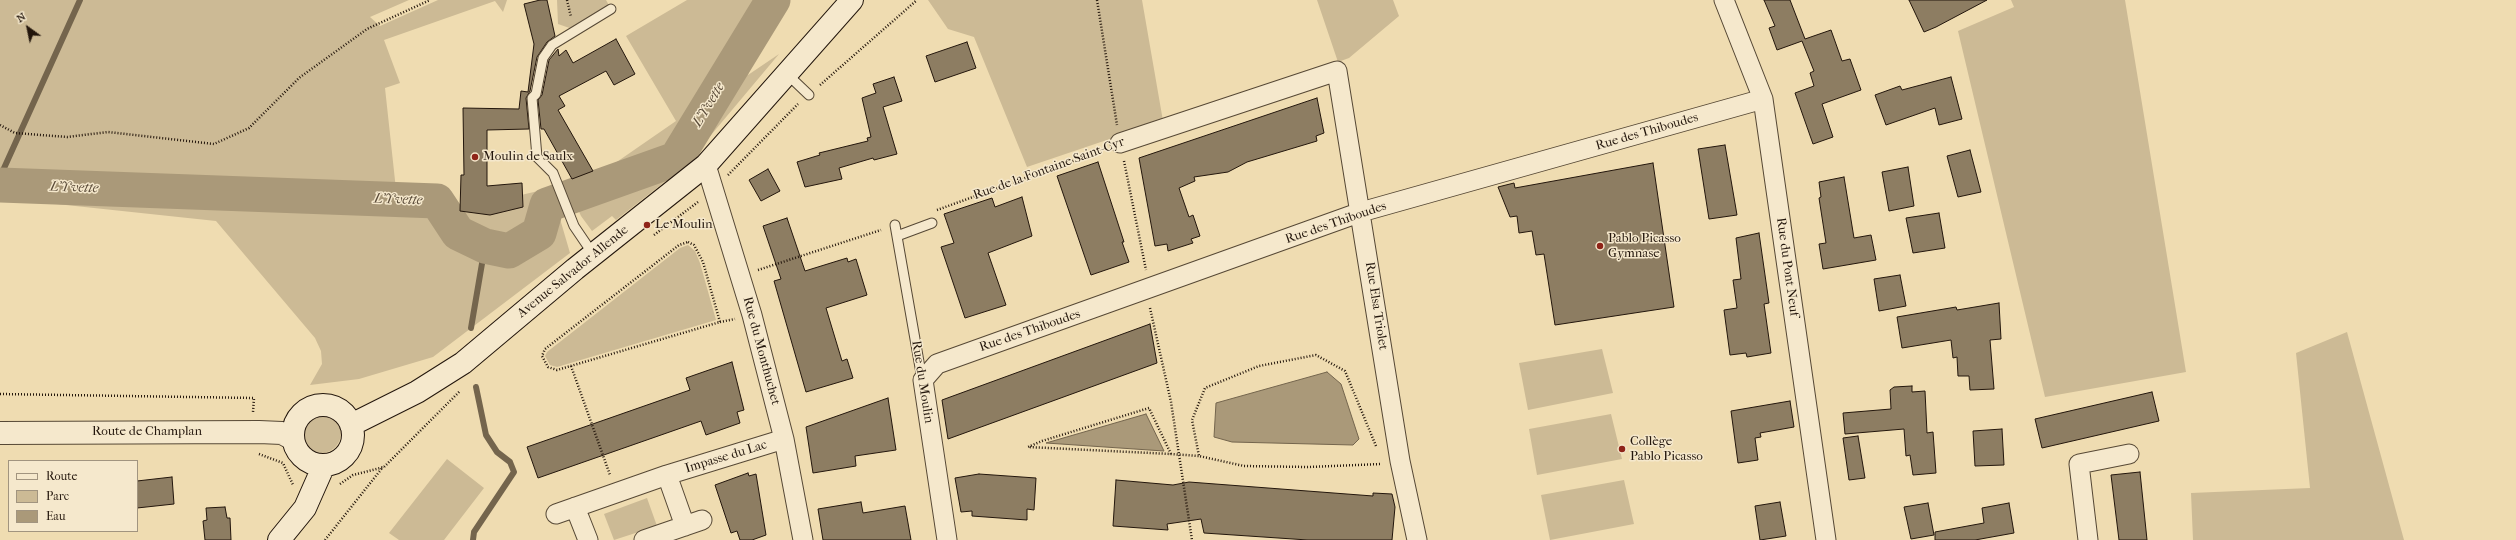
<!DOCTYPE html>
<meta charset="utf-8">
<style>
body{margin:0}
#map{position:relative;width:2516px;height:540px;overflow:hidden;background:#efdcb1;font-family:"IM FELL French Canon",serif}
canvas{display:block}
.legend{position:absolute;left:8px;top:460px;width:130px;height:72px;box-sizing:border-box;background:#f5e8cc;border:1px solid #a1947f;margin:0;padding:5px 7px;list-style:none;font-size:12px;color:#23160c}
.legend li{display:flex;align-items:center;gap:8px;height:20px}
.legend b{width:20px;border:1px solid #a1947f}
.north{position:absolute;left:8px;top:8px;width:40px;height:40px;-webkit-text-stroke:3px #f5e8cc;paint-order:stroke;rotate:327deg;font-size:11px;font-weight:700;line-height:16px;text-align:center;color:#23160c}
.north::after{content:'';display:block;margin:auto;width:14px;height:18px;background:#23160c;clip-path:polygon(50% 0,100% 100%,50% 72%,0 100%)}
</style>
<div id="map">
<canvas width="2516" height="540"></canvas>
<ul class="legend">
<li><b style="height:5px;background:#f5e8cc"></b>Route</li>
<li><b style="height:11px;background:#ccba95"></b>Parc</li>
<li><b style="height:11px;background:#aa9979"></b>Eau</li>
</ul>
<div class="north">N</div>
</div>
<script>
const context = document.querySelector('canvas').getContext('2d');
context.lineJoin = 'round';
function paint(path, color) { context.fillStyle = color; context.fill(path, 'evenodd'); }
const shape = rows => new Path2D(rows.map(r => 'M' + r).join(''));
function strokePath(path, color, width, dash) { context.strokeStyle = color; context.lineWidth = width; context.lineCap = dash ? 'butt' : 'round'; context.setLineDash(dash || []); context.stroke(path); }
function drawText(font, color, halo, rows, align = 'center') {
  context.font = font + ' "IM FELL French Canon",serif'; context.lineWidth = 3; context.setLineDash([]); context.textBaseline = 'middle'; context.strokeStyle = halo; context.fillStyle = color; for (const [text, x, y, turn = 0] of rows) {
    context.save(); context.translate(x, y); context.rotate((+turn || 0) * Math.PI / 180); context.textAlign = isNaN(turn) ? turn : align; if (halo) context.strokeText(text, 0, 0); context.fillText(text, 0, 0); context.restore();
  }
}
paint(shape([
 [0,0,409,0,370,17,380,26,438,0,507,0,503,12,495,1,384,40,400,83,385,88,398,208,457,210,551,188,570,253,433,357,359,379,310,385,322,364,321,351,315,338,216,221,0,198],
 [557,0,606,0,613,13,581,32,558,24],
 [687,0,769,0,748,75,779,54,685,166,616,220,612,216,592,231,581,216,566,184,608,168,676,121,626,36],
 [928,0,1142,0,1163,121,1027,167,974,37,948,29],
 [1317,0,1393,0,1399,16,1349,58,1338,62],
 [2011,0,2125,0,2186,372,2045,397,1958,31,2014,7],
 [688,245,695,251,700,263,716,320,557,367,550,365,545,356,547,352,680,248],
 [2347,332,2404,540,2193,540,2191,493,2310,488,2296,353],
 [1602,349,1613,393,1528,410,1519,363],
 '301 433a20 20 0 1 1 40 0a20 20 0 1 1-40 0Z',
 [1611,414,1622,459,1537,475,1529,429],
 [447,459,484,488,444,540,399,540,389,533],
 [1624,480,1634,524,1550,540,1541,495],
 [647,498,657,526,614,540,604,514]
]), '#ccba95');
const water = shape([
 [1327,372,1341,384,1359,439,1353,445,1232,442,1214,437,1216,403,1327,372],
 [1146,414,1164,451,1046,443,1146,414]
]);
paint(water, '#aa9979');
strokePath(water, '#74654d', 1);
strokePath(shape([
 [0,177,80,0],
 [471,328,485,246],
 [473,540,474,532,514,472,510,462,497,452,486,435,476,387]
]), '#74654d', 6);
strokePath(shape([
 [0,185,437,201,458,233,485,246,509,251,539,233,547,205,676,159,773,0]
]), '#aa9979', 35);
const building = shape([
 [540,0,547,0,555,36,547,42,537,57,530,91,526,98,529,129,487,130,487,186,522,183,523,207,490,215,460,211,461,175,464,175,463,108,519,109,521,91,528,92,534,44,524,4,540,0],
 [1764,0,1790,0,1805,39,1831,30,1842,61,1850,59,1861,90,1822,104,1833,137,1813,144,1795,93,1814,86,1810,73,1814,71,1802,41,1777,50,1769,28,1775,26,1764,0],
 [1909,0,1987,0,1936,27,1924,32,1909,0],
 [616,39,635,74,614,85,606,71,559,96,565,106,558,110,593,171,572,179,544,129,541,129,538,100,542,95,549,60,558,49,559,56,566,50,573,63,616,39],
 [967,42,976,68,935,82,926,56,967,42],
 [894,77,902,101,883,107,897,154,874,160,873,158,839,168,842,179,805,187,797,162,820,155,819,153,868,141,867,138,871,137,862,98,876,93,873,84,894,77],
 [1951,77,1962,119,1939,125,1935,108,1886,125,1875,95,1900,86,1902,90,1951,77],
 [1317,98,1324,133,1316,136,1317,141,1247,162,1228,172,1194,177,1195,181,1179,188,1189,217,1193,215,1200,236,1191,239,1193,243,1168,251,1167,244,1155,246,1139,158,1317,98],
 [1725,145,1737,215,1709,219,1698,149,1725,145],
 [1970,150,1981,192,1958,197,1947,156,1970,150],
 [1098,162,1124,242,1122,242,1129,262,1091,275,1057,176,1098,162],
 [1653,163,1674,307,1555,325,1544,254,1536,255,1532,231,1519,233,1517,216,1510,217,1498,187,1514,183,1515,188,1653,163],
 [1908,167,1914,206,1889,211,1882,172,1908,167],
 [768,169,780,191,761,201,749,180,768,169],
 [1844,177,1854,238,1871,235,1876,260,1823,269,1819,244,1826,243,1819,198,1821,197,1819,182,1844,177],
 [1022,197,1032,236,988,253,1006,305,965,318,941,247,954,243,944,214,992,198,995,207,1022,197],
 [1939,213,1945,248,1913,253,1906,218,1939,213],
 [787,218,805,271,847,258,848,262,856,259,867,295,826,308,842,361,847,359,853,378,806,392,774,281,781,279,763,226,787,218],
 [1759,233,1769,303,1764,304,1771,353,1747,357,1746,353,1730,355,1724,310,1737,308,1733,280,1741,279,1736,238,1759,233],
 [1900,275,1906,306,1879,311,1874,279,1900,275],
 [1999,303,2001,339,1990,340,1994,389,1970,390,1969,376,1958,376,1957,357,1953,358,1951,340,1902,348,1897,317,1956,307,1957,310,1999,303],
 [1150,324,1157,363,948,439,942,400,1150,324],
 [732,362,744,410,737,412,740,423,706,435,701,421,538,478,527,447,690,390,686,378,732,362],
 [1912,386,1912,392,1925,391,1927,433,1933,432,1936,473,1913,475,1910,455,1906,456,1904,429,1845,434,1843,413,1891,409,1890,390,1894,387,1912,386],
 [2152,392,2159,421,2042,448,2035,419,2152,392],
 [888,398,896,450,855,456,856,466,813,473,806,427,888,398],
 [1790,401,1794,427,1760,433,1761,437,1755,438,1758,460,1738,463,1731,411,1790,401],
 [2002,429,2004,465,1975,466,1973,431,2002,429],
 [1858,436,1865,478,1849,480,1843,438,1858,436],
 [2140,472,2147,540,2119,540,2111,475,2140,472],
 [748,473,749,476,756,474,766,535,752,540,740,540,737,531,731,533,715,485,748,473],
 [979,474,1036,478,1034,510,1027,509,1027,520,972,516,972,511,961,512,955,478,979,474],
 [172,477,174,504,137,508,137,481,172,477],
 [1116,480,1173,485,1189,482,1373,496,1373,493,1392,494,1395,507,1392,540,1308,540,1204,533,1201,519,1167,524,1168,530,1113,526,1116,480],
 [861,502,863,513,905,506,911,540,823,540,818,509,861,502],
 [1780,502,1786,536,1760,540,1755,506,1780,502],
 [1928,503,1934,535,1911,539,1904,507,1928,503],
 [2009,503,2014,533,1975,540,1935,540,1935,532,1984,523,1982,508,2009,503],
 [225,507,227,518,230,518,231,540,205,540,203,521,207,520,206,508,225,507]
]);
paint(building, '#8d7d62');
strokePath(building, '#23160c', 1);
const service = shape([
 [787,74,809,95],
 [895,225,922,379],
 [897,236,932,223],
 [593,254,574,226,553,173,537,157,532,98,536,94,543,58,552,45,611,9]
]);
const minor = shape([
 [1724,0,1763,99,1826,540],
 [1120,143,1337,71,1400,461,1417,540],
 [706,165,752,315,784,439,803,540],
 [667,475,685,526],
 [575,507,588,540],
 [556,514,667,475,784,439],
 [644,540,702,520],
 [947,540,923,380,937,364,1361,212,1763,99],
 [2088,540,2079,464,2129,454]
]);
const tertiary = shape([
 [0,433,259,432,282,433,293,439]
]);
const secondary = shape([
 '293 435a30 30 0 1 1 60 0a30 30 0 1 1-60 0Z',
 [351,425,417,392,463,363,575,269,706,165,852,0],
 [279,540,305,508,324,465]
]);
strokePath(service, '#564835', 11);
strokePath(minor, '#564835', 21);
strokePath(tertiary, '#564835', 24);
strokePath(secondary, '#23160c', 24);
strokePath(shape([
 [567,0,571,17],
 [1097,0,1117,125],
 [820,85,917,0],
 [0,125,15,133,67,137,108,132,214,144,249,128,299,78,367,29,430,0],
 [1124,161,1146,270],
 [728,175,798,104],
 [937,210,1103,150],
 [654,235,698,202],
 [688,242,694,245,703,262,720,322,557,370,548,367,542,356,545,349,679,245,688,242],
 [758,270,881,230],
 [1150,308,1171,402,1192,540],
 [720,322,735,319],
 [571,366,610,475],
 [0,394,254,398,253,412],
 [1376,446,1345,371,1316,355,1259,366,1205,388,1192,420,1199,456,1244,466,1308,467,1381,464],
 [259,454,283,463,293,485],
 [1171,454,1149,408,1042,441,1028,447,1171,454,1199,456],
 [340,484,353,475,384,467,460,391],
 [325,540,383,467]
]), '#23160c', 2.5, [1, 2]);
strokePath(service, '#f5e8cc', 9);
strokePath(minor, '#f5e8cc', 19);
strokePath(tertiary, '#f5e8cc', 22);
strokePath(secondary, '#f5e8cc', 22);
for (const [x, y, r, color] of [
 [475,157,4,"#8f2418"],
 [647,225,4,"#8f2418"],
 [1600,246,4,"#8f2418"],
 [1622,449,4,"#8f2418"]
]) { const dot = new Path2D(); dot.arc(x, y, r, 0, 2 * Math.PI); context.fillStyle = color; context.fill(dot); strokePath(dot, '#f5e8cc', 1.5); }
drawText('13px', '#23160c', '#f5e8cc', [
 ["Rue des Thiboudes",1647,132,-16],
 ["Rue de la Fontaine Saint-Cyr",1049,169,-20],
 ["Rue des Thiboudes",1336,223,-19],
 ["Rue du Pont Neuf",1787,267,82],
 ["Avenue Salvador Allende",573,272,-39],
 ["Rue Elsa Triolet",1376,306,81],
 ["Rue des Thiboudes",1030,331,-19],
 ["Rue du Monthuchet",761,351,75],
 ["Rue du Moulin",922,382,81],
 ["Route de Champlan",147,432],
 ["Impasse du Lac",726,457,-17]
]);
drawText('13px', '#23160c', '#f5e8cc', [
 ["Moulin de Saulx",483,157],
 ["Le Moulin",655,225],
 ["Pablo Picasso",1608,239],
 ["Gymnase",1608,254],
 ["Collège",1630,442],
 ["Pablo Picasso",1630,457]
], 'left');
drawText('italic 14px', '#594a38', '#f5e8cc', [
 ["L'Yvette",709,105,-59],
 ["L'Yvette",74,188,2],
 ["L'Yvette",398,200,2]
]);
</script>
